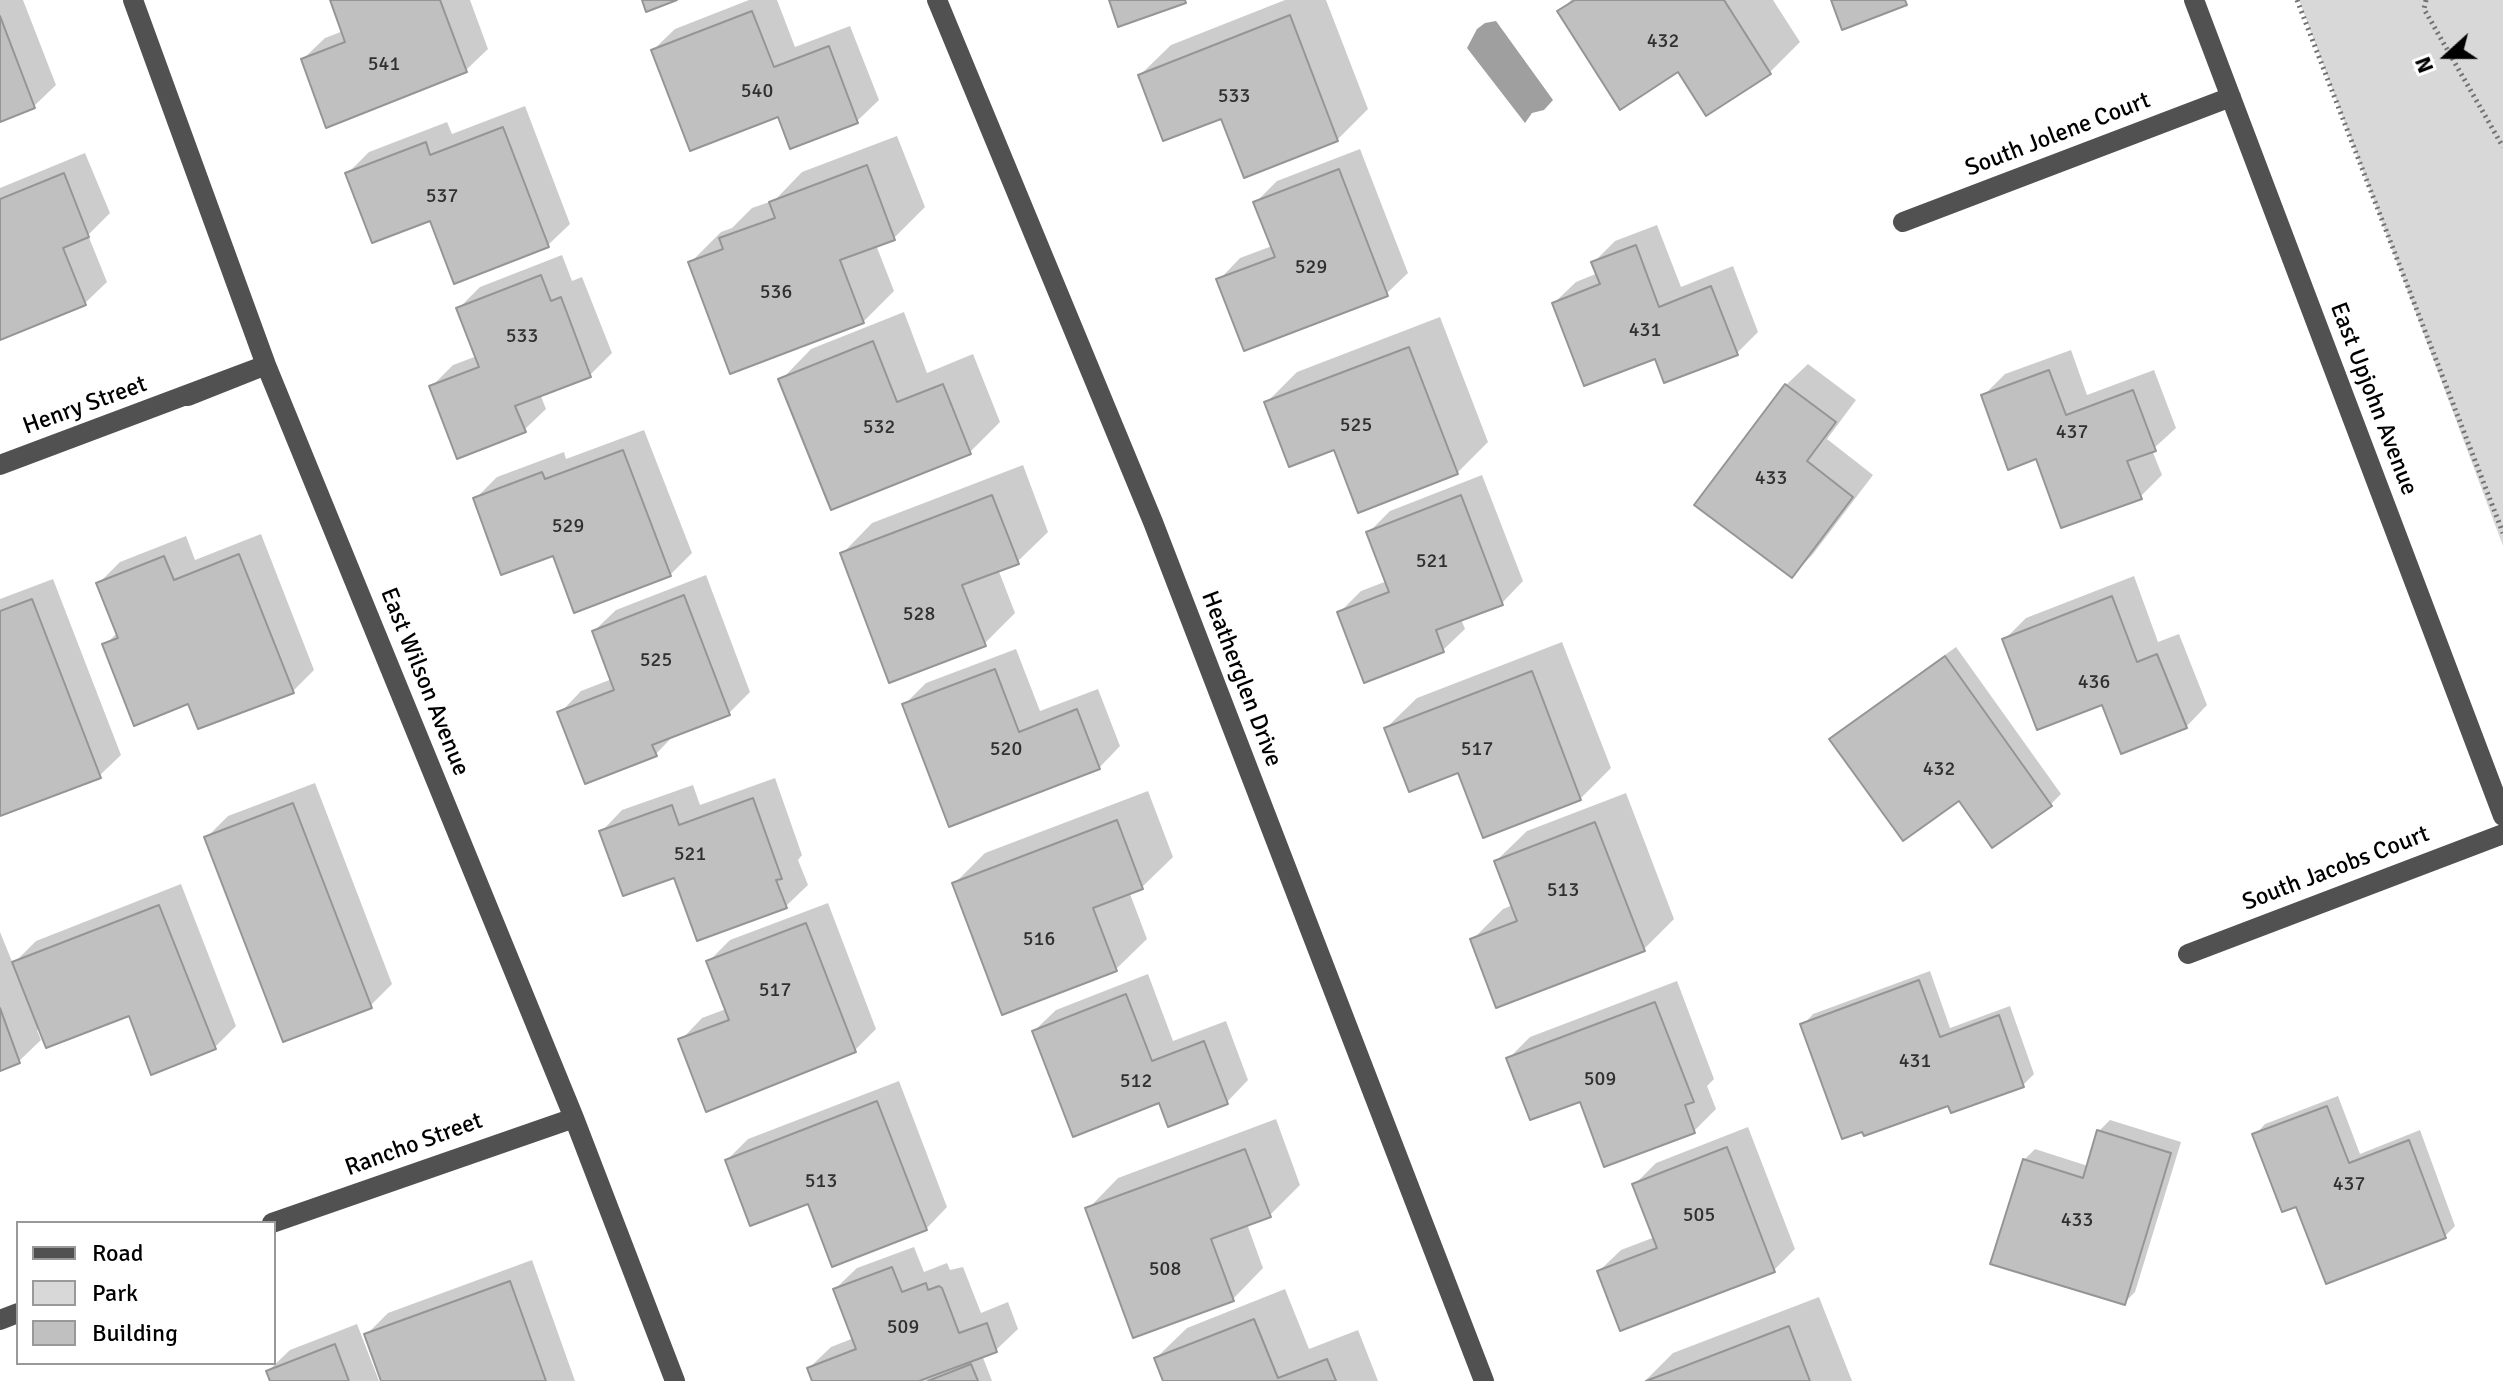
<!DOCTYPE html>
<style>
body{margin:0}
#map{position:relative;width:2503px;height:1381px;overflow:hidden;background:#fff;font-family:Signika,sans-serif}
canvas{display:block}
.legend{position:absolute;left:16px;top:1221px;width:260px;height:144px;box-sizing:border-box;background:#fff;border:2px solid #999;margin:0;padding:10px 14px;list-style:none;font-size:24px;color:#000}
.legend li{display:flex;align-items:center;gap:16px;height:40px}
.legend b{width:40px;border:2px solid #999}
.north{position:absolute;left:2407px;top:16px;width:80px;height:80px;-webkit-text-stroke:6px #fff;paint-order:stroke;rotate:249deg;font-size:22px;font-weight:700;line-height:32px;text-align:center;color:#000}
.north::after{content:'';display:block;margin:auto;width:28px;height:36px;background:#000;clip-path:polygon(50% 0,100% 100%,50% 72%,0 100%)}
</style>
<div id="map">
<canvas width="2503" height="1381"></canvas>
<ul class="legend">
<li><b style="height:10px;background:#515151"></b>Road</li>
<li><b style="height:22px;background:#d8d8d8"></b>Park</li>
<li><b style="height:22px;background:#c0c0c0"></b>Building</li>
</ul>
<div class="north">N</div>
</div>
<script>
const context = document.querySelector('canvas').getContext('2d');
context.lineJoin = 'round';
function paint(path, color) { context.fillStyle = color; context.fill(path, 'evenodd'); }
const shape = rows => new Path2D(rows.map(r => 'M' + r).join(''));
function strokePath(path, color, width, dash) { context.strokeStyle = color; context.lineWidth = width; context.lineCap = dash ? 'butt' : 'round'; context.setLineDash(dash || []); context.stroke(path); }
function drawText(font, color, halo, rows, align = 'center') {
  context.font = font + ' Signika,sans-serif'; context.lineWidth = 6; context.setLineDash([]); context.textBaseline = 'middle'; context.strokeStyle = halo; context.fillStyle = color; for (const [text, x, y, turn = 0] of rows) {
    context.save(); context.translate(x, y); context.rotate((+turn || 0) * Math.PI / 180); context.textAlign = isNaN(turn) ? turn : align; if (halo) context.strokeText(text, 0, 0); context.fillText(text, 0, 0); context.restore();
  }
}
paint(shape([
 [2299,0,2503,0,2503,546]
]), '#d8d8d8');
paint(shape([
 [1496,21,1553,100,1544,110,1532,113,1525,123,1467,48,1477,29,1485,23]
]), '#9f9f9f');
paint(shape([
 [0,0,23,0,56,85,34,106,0,119],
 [332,0,470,0,488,49,466,70,303,59,325,38,343,31],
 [749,0,777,0,795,47,850,26,879,100,857,121,779,114,653,50,675,29],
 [1285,0,1326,0,1368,109,1337,140,1223,116,1140,75,1171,45],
 [1571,0,1773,0,1800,42,1770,72,1678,69,1560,12],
 [525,106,570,224,548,245,431,218,347,174,369,152,447,122,452,134],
 [897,136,925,207,894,238,876,245,894,291,863,322,691,262,721,232,732,228,752,208,775,200,802,172],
 [1360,149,1408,273,1386,294,1219,280,1240,258,1272,246,1256,202,1277,181],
 [85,153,110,213,88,235,107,282,85,303,0,338,0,188],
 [1657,225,1681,287,1733,266,1758,332,1737,353,1554,303,1576,282,1598,273,1594,262,1615,241],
 [562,255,572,281,582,277,612,353,590,375,540,394,546,409,524,430,431,387,453,365,477,356,459,308,480,287],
 [904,312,927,373,973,354,1000,422,970,452,781,380,811,349],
 [1440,317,1488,442,1457,473,1335,448,1266,403,1297,372],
 [2071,350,2087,395,2154,370,2176,428,2152,450,2162,475,2140,497,2037,456,1983,396,2005,374],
 [1808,364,1856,400,1827,439,1873,475,1813,554,1792,576,1786,385],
 [644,430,692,553,670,575,554,553,475,499,497,477,564,452,566,459],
 [1023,465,1048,532,1017,562,998,569,1015,613,984,644,842,554,872,523],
 [1482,475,1523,581,1502,603,1461,619,1465,629,1443,650,1340,612,1361,591,1387,581,1369,532,1390,511],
 [261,534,314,670,293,691,190,701,105,645,118,632,98,584,120,562,186,536,195,560],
 [706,575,750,692,729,713,676,733,656,754,560,713,581,691,612,679,594,631,616,610],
 [2134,576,2158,642,2179,634,2207,705,2186,727,2103,702,2005,639,2026,618],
 [53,579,121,755,99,776,0,814,0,599],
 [1562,642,1611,768,1580,799,1459,770,1386,728,1417,698],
 [1956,647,2061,794,2051,804,1959,798,1831,740,1842,729],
 [1016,649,1040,711,1098,689,1120,746,1099,768,904,705,926,683],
 [775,778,802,855,798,860,808,885,786,906,675,876,601,832,622,810,693,785,700,805],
 [315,783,392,984,370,1006,207,837,228,816],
 [1148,791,1173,857,1142,887,1130,894,1147,939,1116,969,954,884,985,853],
 [1626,793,1674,919,1644,949,1472,940,1503,909,1513,905,1496,861,1527,831],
 [181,884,236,1026,215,1047,130,1013,41,1028,37,1030,41,1040,19,1061,0,1069,0,932,13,964,36,941],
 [828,903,876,1029,855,1050,681,1040,702,1018,726,1009,708,962,730,940],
 [1930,971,1950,1028,2010,1006,2034,1074,2023,1085,1949,1103,1803,1025,1813,1014],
 [1148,974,1173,1041,1226,1021,1248,1080,1227,1102,1160,1101,1034,1031,1056,1010],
 [1677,981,1714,1079,1707,1086,1716,1109,1694,1131,1581,1100,1509,1058,1530,1037],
 [899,1081,947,1207,926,1229,809,1201,727,1160,748,1139],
 [2338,1096,2360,1154,2420,1130,2455,1226,2445,1236,2297,1205,2255,1135,2265,1124],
 [1276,1119,1300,1185,1269,1216,1247,1224,1263,1268,1233,1299,1088,1209,1118,1178],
 [2110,1120,2181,1142,2135,1292,2124,1303,2024,1160,2035,1149,2088,1166,2099,1131],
 [1748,1127,1795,1249,1774,1270,1599,1271,1621,1250,1655,1237,1635,1184,1656,1163],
 [914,1247,924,1272,947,1263,950,1270,963,1267,981,1313,1008,1302,1018,1329,996,1350,982,1355,992,1381,814,1381,809,1368,831,1347,854,1338,835,1289,857,1268],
 [532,1260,575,1381,383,1381,366,1335,388,1313],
 [1285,1289,1309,1349,1358,1330,1378,1381,1165,1381,1156,1358,1187,1328],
 [1819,1297,1852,1381,1645,1381,1673,1353],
 [357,1324,379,1381,272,1381,268,1371,290,1350]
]), '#0003');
const building = shape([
 [330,0,440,0,467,72,326,128,301,59,345,42,330,0],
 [642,0,677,0,646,12,642,0],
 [1109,0,1185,0,1186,3,1118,27,1109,0],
 [1575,0,1724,0,1771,74,1706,116,1678,72,1620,110,1557,11,1575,0],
 [1831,0,1905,0,1907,5,1842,30,1831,0],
 [752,11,774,67,829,46,858,123,790,149,778,117,690,151,651,50,752,11],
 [1290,15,1338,141,1244,178,1221,119,1163,141,1138,75,1290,15],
 [0,16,35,108,0,122,0,16],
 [503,127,549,247,454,284,430,221,372,243,345,173,426,142,430,155,503,127],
 [867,165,895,240,840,260,864,323,730,374,688,262,723,249,719,238,775,218,769,202,867,165],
 [1339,169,1388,296,1244,351,1216,279,1275,257,1253,202,1339,169],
 [64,173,89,237,63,248,86,305,0,340,0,199,64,173],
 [1636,245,1659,307,1711,286,1738,355,1664,383,1655,359,1584,386,1552,303,1600,284,1591,262,1636,245],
 [541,275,551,301,561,297,591,377,515,406,526,432,457,459,429,386,479,367,456,308,541,275],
 [873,341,897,402,943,384,971,454,831,510,778,379,873,341],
 [1409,347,1458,474,1358,513,1334,450,1289,467,1264,402,1409,347],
 [2049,370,2066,415,2133,390,2156,451,2127,461,2142,499,2061,528,2036,459,2008,470,1981,395,2049,370],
 [1785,384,1836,422,1807,461,1853,497,1792,578,1694,505,1785,384],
 [623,450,671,576,574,613,553,556,501,575,473,498,542,472,545,479,623,450],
 [992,495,1019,564,962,585,986,646,889,683,840,553,992,495],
 [1461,495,1503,605,1436,630,1444,652,1364,683,1337,612,1389,592,1366,532,1461,495],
 [239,554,294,693,198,729,188,704,134,726,102,644,118,638,96,583,164,556,174,580,239,554],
 [684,595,730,715,652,745,657,756,585,784,557,712,614,690,592,631,684,595],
 [2112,596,2137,662,2157,654,2187,728,2121,754,2102,705,2037,730,2002,639,2112,596],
 [32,599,101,778,0,816,0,611,32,599],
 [1945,656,2052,806,1992,848,1959,801,1903,841,1829,739,1945,656],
 [995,669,1019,732,1077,709,1100,769,949,827,902,704,995,669],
 [1532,671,1581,800,1483,838,1458,773,1409,792,1384,728,1532,671],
 [753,798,782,879,776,880,787,908,697,941,674,878,623,896,599,831,672,805,679,825,753,798],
 [293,803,372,1008,283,1042,204,837,293,803],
 [1117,820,1143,889,1093,908,1117,971,1002,1015,952,883,1117,820],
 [1595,822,1645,951,1496,1008,1470,939,1517,921,1494,861,1595,822],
 [159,905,216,1049,151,1075,129,1016,46,1048,12,962,159,905],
 [806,923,856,1052,706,1112,678,1039,729,1020,706,961,806,923],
 [1919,980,1940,1037,1999,1015,2024,1087,1951,1113,1948,1106,1864,1136,1862,1132,1842,1139,1800,1024,1919,980],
 [1126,994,1152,1061,1204,1041,1228,1104,1168,1127,1159,1103,1073,1137,1032,1031,1126,994],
 [1655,1002,1694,1102,1685,1105,1695,1133,1604,1167,1580,1102,1530,1120,1506,1058,1655,1002],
 [0,1008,20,1063,0,1071,0,1008],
 [877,1101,927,1230,832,1267,808,1204,750,1226,725,1160,877,1101],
 [2327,1106,2349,1163,2409,1140,2446,1238,2326,1284,2296,1207,2282,1212,2252,1134,2327,1106],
 [2097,1130,2171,1153,2125,1305,1990,1264,2023,1159,2083,1178,2097,1130],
 [1727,1147,1775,1272,1620,1331,1597,1271,1657,1248,1632,1184,1727,1147],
 [1245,1149,1271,1217,1211,1239,1234,1301,1133,1338,1085,1208,1245,1149],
 [892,1267,902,1292,926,1283,928,1290,939,1286,942,1288,959,1333,987,1323,997,1352,919,1381,812,1381,807,1368,856,1349,833,1289,892,1267],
 [510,1281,546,1381,381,1381,364,1334,510,1281],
 [1254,1319,1278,1378,1327,1359,1336,1381,1163,1381,1154,1358,1254,1319],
 [1789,1326,1810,1381,1646,1381,1789,1326],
 [335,1344,349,1381,270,1381,266,1371,335,1344],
 [971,1364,978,1381,928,1381,971,1364]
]);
paint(building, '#c0c0c0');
strokePath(building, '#959595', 2);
strokePath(shape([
 [2297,0,2503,533],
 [2426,0,2424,9,2503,147]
]), '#737373', 5, [2, 4]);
strokePath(shape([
 [133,0,266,365,574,1118,675,1381],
 [937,0,1153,522,1484,1381],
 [2194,0,2503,816],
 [1903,222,2231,97],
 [0,465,266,365,188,396],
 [2188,954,2503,834],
 [272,1223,574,1118],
 [0,1320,18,1313]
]), '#515151', 20);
drawText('20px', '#303030', null, [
 ["432",1663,42],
 ["541",384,65],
 ["540",757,92],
 ["533",1234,97],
 ["537",442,197],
 ["529",1311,268],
 ["536",776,293],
 ["431",1645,331],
 ["533",522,337],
 ["525",1356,426],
 ["532",879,428],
 ["437",2072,433],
 ["433",1771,479],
 ["529",568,527],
 ["521",1432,562],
 ["528",919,615],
 ["525",656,661],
 ["436",2094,683],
 ["520",1006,750],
 ["517",1477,750],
 ["432",1939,770],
 ["521",690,855],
 ["513",1563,891],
 ["516",1039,940],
 ["517",775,991],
 ["431",1915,1062],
 ["509",1600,1080],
 ["512",1136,1082],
 ["513",821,1182],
 ["437",2349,1185],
 ["505",1699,1216],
 ["433",2077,1221],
 ["508",1165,1270],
 ["509",903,1328]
]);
drawText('24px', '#000', '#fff', [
 ["South Jolene Court",2058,135,-21],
 ["East Upjohn Avenue",2373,399,69],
 ["Henry Street",85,406,-20],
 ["Heatherglen Drive",1241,679,69],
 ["East Wilson Avenue",424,682,68],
 ["South Jacobs Court",2336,869,-21],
 ["Rancho Street",414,1145,-20]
]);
</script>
